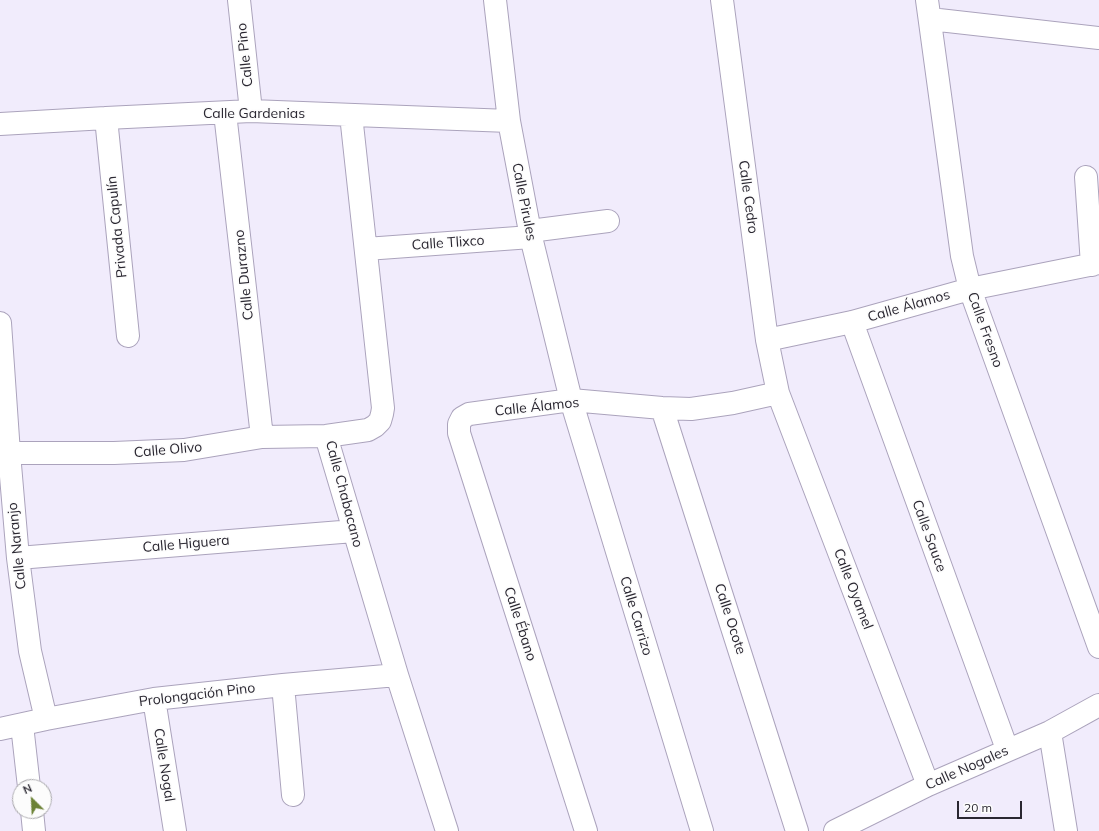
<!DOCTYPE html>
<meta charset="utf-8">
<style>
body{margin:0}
#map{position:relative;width:1099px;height:831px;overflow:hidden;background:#f1ecfc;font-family:Mulish,sans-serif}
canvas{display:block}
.north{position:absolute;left:12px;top:779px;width:40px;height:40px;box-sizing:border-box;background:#fcfcfc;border:1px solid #a8a7ab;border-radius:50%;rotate:336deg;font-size:11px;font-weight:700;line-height:16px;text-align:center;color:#2a2731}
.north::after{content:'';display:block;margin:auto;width:14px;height:18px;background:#6b8235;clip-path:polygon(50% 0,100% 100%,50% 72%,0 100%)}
.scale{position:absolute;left:957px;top:801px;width:65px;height:18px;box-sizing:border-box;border:2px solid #2a2731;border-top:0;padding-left:5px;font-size:12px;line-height:14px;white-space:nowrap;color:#2a2731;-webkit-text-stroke:3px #fcfcfc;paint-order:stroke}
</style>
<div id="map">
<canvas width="1099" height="831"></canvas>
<div class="north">N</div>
<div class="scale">20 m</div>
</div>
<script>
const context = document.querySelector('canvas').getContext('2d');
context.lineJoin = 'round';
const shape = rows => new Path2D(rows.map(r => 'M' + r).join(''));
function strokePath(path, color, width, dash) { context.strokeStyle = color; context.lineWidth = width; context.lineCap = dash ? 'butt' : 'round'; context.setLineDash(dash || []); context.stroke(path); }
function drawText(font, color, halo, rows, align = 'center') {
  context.font = font + ' Mulish,sans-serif'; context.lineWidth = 3; context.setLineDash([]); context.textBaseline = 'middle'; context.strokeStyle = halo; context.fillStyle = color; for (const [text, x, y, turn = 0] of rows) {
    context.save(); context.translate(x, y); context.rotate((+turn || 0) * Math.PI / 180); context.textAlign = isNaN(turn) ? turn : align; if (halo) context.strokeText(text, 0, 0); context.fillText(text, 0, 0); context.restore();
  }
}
const minor = shape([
 [239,0,251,111],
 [495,0,509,121,531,237,571,400,702,831],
 [722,0,767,340,778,393,928,785],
 [927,0,962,256,970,289,1099,647],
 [930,19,1099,38],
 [225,113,262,437],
 [106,118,128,336],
 [0,124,106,118,251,111,509,121],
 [1086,177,1092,265],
 [530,231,608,221],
 [366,249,531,237],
 [852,322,1007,749],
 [0,323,9,453,18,558,30,651,46,719],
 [767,340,852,322,970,289,1099,263],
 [662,408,797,831],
 [326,436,397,675,447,831],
 [9,453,114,453,184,450,262,437,326,436,368,430,375,426,380,421,382,414,383,408,351,115],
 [18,558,354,531],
 [283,685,293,795],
 [154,699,175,831],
 [22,725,29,787],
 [0,729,46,719,154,699,283,685,397,675],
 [1050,732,1066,831],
 [32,811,34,831],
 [586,831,459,433,459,424,462,418,469,414,571,400,662,408,691,409,733,403,778,393],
 [835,831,928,785,1050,732,1099,705]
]);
strokePath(minor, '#aba3bc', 24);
strokePath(minor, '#fff', 22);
drawText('14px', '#2a2731', '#fcfcfc', [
 ["Calle Pino",245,55,-96],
 ["Calle Gardenias",254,114],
 ["Calle Cedro",748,197,82],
 ["Calle Pirules",524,202,79],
 ["Privada Capulín",117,227,-96],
 ["Calle Tlixco",448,243,-4],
 ["Calle Durazno",244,275,-96],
 ["Calle Álamos",909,306,-16],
 ["Calle Fresno",985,330,70],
 ["Calle Álamos",537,407,-6],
 ["Calle Olivo",168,450,-5],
 ["Calle Chabacano",344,494,75],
 ["Calle Sauce",929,536,70],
 ["Calle Higuera",186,544,-5],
 ["Calle Naranjo",17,546,-96],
 ["Calle Oyamel",853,589,69],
 ["Calle Carrizo",636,616,73],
 ["Calle Ocote",730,619,72],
 ["Calle Ébano",520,624,72],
 ["Prolongación Pino",197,695,-7],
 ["Calle Nogal",164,765,81],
 ["Calle Nogales",967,768,-24]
]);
</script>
